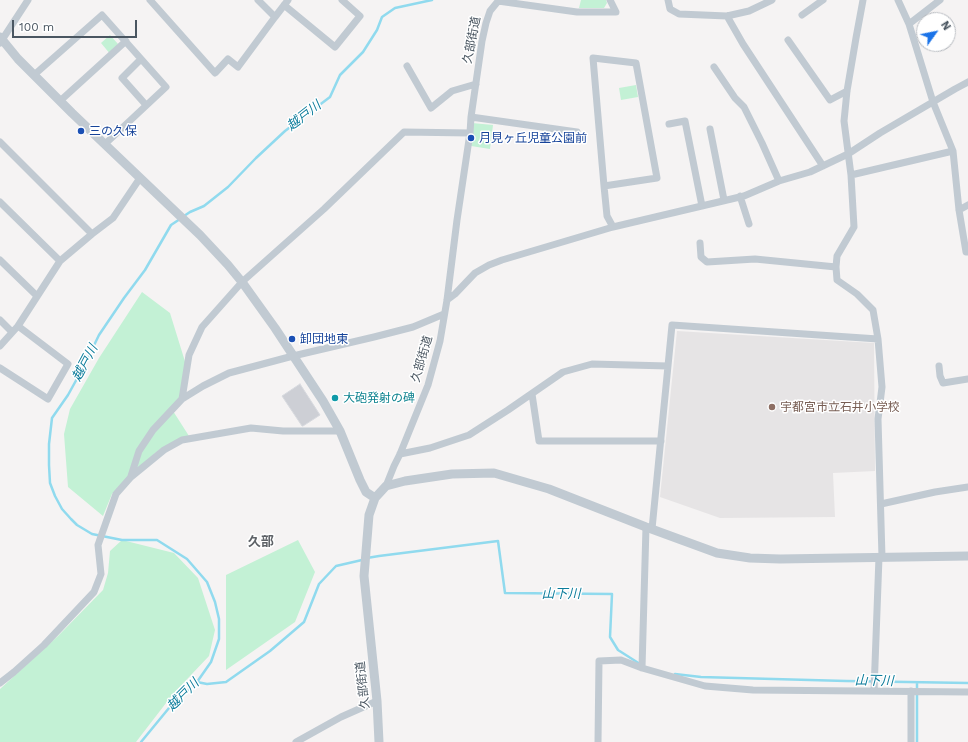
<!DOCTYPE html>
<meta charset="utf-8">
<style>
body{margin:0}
#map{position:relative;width:968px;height:742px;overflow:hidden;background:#f5f3f3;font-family:"Work Sans",sans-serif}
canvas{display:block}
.north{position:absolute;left:916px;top:12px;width:40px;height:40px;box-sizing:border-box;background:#fff;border:1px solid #b7bbc0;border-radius:50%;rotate:57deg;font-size:11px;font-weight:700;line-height:16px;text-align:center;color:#4a5661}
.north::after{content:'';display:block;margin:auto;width:14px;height:18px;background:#1a73e8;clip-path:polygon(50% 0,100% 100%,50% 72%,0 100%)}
.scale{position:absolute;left:12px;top:20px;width:125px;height:18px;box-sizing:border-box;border:2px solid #4a5661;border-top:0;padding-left:5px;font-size:12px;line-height:14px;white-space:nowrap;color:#4a5661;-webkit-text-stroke:3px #fff;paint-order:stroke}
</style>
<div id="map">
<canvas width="968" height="742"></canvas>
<div class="north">N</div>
<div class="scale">100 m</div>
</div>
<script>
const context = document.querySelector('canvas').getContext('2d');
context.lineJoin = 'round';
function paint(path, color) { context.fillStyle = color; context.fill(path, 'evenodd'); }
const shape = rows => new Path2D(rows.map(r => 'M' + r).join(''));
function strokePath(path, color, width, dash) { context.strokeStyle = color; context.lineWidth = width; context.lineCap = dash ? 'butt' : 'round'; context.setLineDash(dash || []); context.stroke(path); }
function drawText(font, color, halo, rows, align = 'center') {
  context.font = font + ' "Work Sans","Noto Sans JP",sans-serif'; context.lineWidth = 3; context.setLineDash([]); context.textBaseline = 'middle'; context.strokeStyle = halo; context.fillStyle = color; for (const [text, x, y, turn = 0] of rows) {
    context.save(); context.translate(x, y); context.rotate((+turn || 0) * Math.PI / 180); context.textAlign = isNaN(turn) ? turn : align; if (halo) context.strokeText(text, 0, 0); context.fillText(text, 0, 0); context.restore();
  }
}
paint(shape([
 [677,331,874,343,875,471,833,473,835,517,720,518,660,497]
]), '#e6e4e5');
paint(shape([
 [581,0,606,0,607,3,604,8,579,8],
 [110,35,118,44,111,55,101,43],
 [636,85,638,97,621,100,619,88],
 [472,123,493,125,490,149,471,146],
 [142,292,170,313,187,368,179,399,173,411,189,436,160,449,131,474,112,494,103,516,68,487,64,434,70,409,99,358],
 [122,540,174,553,198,578,215,630,209,656,173,694,136,742,0,742,0,689,58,636,103,590,108,573,110,551],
 [298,540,315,572,295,622,226,670,226,575]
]), '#c3f1d5');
strokePath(shape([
 [184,216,190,212,204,206,228,187,256,158,285,131,330,97,340,75,363,52,377,30,382,17,395,8,432,0],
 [367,558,379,556,498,541,505,593,612,594,610,637,618,650,640,664],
 [675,674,701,677,846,681,968,683],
 [197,682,207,684,226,682,270,651,304,622,319,584,336,566,362,560],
 [141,742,169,708,197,682,211,662,219,639,219,619,215,602,207,582,187,559,157,540,122,540,92,534,77,525,71,519,62,509,55,496,50,483,49,465,49,444,52,418,68,395,84,366,99,335,124,298,145,270,171,225,180,219],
 [917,742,917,683]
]), '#90daee', 2.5);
const building = shape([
 [300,384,320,415,303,426,302,426,282,396,300,384]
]);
paint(building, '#cdcfd5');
strokePath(building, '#d7d9de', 1);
strokePath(shape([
 [150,0,215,73,228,59,238,67,275,17],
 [258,0,275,17,288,0],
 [668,0,670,9,679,14,727,16,749,11,772,0],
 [863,0,856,38,847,91,844,121,851,175,854,227,837,256,836,267,837,280,857,294,873,310,878,339],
 [898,0,909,24,933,102,953,151,959,210,966,252,968,252],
 [498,1,577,12,616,12,610,0],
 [284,5,335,47,360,16,342,0],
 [802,15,823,0],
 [727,16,743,44,823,166],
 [909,24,940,0],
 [788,40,830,100,847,91],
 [0,43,28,0],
 [141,59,122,78,146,105],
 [407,66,431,108,452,91,476,84],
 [714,67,735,98,744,107,762,143,779,181],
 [34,75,102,15,166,87,105,144],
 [60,101,126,41],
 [471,117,577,132],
 [669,124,685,121,702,206],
 [710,129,724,200],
 [0,142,92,234,113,218,140,178],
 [851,175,953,151],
 [604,186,657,178,636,63,593,58,604,186,607,216,613,227],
 [740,196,749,224],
 [0,202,60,261],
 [959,210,968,205],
 [700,243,701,257,707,262,755,259,836,267],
 [0,260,37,296],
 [447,300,455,294,475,273,489,265,502,260,613,227,744,196,779,181,810,172,848,154,880,133,955,89,968,82],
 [0,320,12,332],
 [0,346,18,326],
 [939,366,940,376,943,383,968,379],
 [0,368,48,399,68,364,18,326,60,261,92,234],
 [532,394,539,441,661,441],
 [182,399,189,355,202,327,242,282,324,209,404,132,470,133],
 [400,454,430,448,469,435,508,410,563,372,592,364,668,366],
 [131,476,139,451,153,430,182,399,203,386,229,373,293,356,374,337,413,327,444,314],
 [386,486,394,466,400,454,428,385,440,341,447,300,457,220,470,133,471,117,482,41,486,23,490,11,499,0],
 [881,504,935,492,968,487],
 [652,529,672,325,878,339,882,387,878,419,882,557],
 [642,668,646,527],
 [0,683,14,672,44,645,94,592,101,574,98,545,116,494,131,477,164,450,182,440,251,428,283,431,340,431],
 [874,691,879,557],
 [296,742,341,717,377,701],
 [598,742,599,661,621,660,642,668,705,686,753,690,968,692],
 [911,742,911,691]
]), '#c1cad2', 7);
strokePath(shape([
 [0,37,18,59,72,113,200,235,228,265,242,282,275,328,323,401,340,431,360,480,366,492,375,498],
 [379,742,377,701,364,576,369,515,375,498,386,486,405,481,452,474,494,473,549,489,646,527,717,553,750,558,780,559,968,556]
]), '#c1cad2', 9);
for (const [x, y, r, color] of [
 [81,131,4,"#1a4fb4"],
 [471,138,4,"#1a4fb4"],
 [292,339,4,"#1a4fb4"],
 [335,398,4,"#0f9aa8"],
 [772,407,4,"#8d6e63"]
]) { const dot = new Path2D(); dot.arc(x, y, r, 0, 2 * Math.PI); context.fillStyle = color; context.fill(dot); strokePath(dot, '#fff', 1.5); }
drawText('12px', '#4a5661', '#fff', [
 ["久部街道",472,40,-79],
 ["久部街道",422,359,-74],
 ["久部街道",363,685,-96]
]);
drawText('12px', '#164399', '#fff', [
 ["三の久保",89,131],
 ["月見ヶ丘児童公園前",479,138],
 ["卸団地東",300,339]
], 'left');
drawText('12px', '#0d838f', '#fff', [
 ["大砲発射の碑",343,398]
], 'left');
drawText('12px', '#785e54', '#fff', [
 ["宇都宮市立石井小学校",780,407]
], 'left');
drawText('italic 13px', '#0c7c9b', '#fff', [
 ["越戸川",304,116,-38],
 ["越戸川",85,363,-62],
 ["山下川",561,594],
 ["山下川",874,681,1],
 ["越戸川",183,695,-45]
]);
drawText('bold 13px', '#5f6368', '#fff', [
 ["久部",261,542]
]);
</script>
